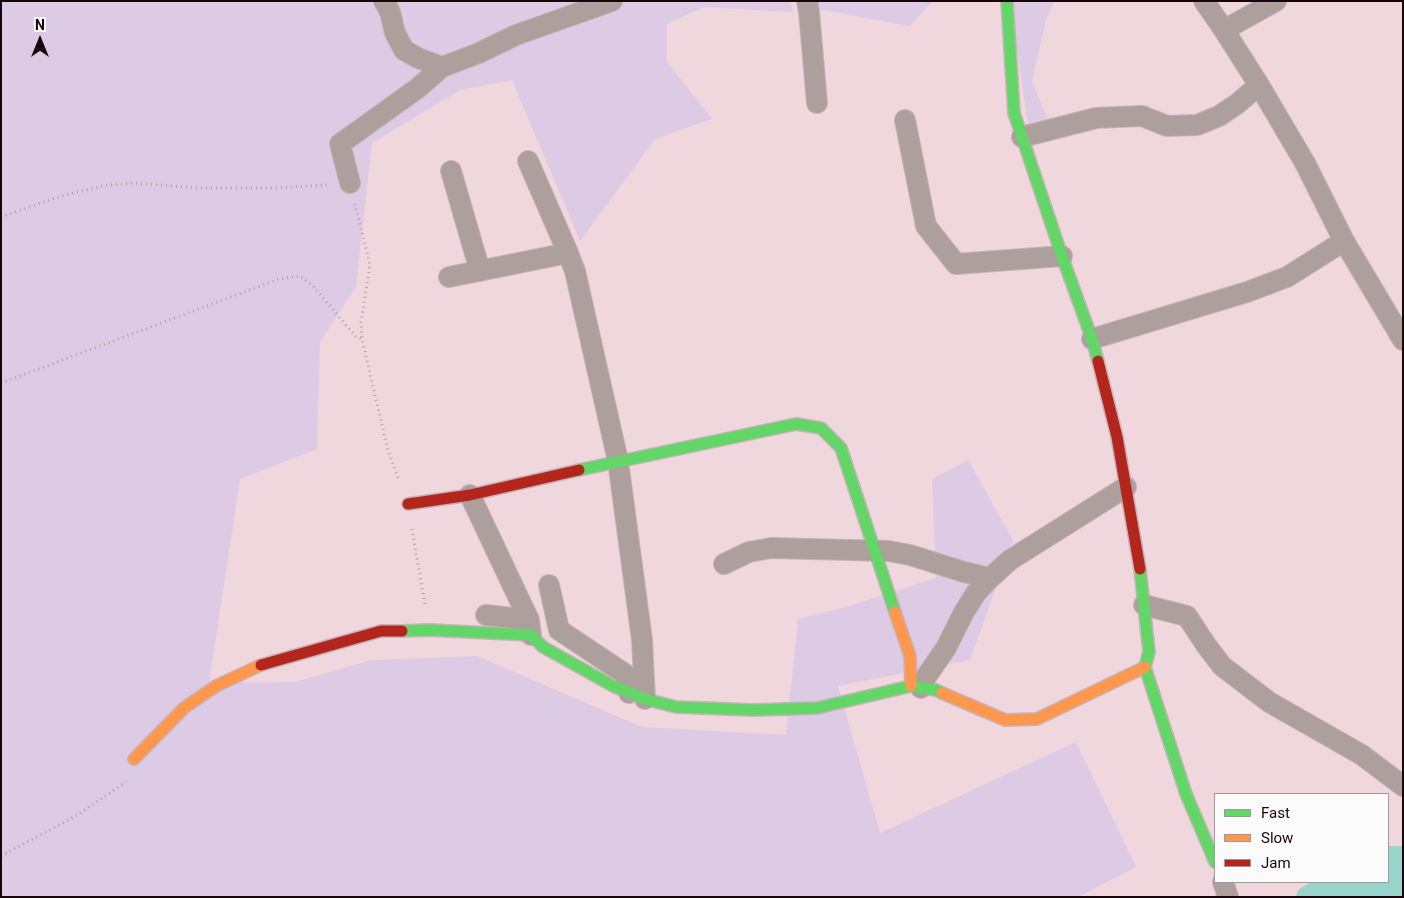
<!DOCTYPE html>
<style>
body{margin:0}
#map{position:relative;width:1404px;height:898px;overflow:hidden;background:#efd7dd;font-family:Roboto,sans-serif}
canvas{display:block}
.frame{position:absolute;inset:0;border:2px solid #1a040b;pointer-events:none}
.legend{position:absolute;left:1214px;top:793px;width:175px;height:90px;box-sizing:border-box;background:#fbfbfb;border:1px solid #a1989b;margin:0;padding:6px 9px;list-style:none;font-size:15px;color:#1a040b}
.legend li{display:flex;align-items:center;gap:10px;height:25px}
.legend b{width:25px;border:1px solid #a1989b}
.north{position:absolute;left:15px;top:15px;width:50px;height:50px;-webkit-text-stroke:4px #fbfbfb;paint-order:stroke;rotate:0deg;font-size:14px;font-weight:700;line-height:20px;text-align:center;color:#1a040b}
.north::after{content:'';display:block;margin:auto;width:18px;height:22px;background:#1a040b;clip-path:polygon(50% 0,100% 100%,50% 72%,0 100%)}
</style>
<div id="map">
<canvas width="1404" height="898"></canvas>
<div class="frame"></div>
<ul class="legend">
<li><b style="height:6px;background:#63d668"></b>Fast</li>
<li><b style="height:6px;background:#ff974d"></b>Slow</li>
<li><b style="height:6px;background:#b3261e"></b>Jam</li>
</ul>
<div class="north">N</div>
</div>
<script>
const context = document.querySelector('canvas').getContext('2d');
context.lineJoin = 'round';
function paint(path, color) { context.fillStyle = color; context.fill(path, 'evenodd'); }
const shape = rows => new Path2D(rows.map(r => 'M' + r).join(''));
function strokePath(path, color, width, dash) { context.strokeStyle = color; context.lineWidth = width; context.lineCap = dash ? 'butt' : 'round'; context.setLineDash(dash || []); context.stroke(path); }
paint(shape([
 [1,1,791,1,793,12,704,7,667,24,667,62,712,119,655,139,580,241,512,80,460,90,372,143,356,287,320,342,317,449,240,479,209,683,295,682,372,660,477,656,642,727,786,735,798,619,846,607,936,578,932,479,968,460,1013,540,970,660,838,686,880,833,1076,742,1136,867,1078,897,1,897],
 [816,1,933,1,910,26,818,9],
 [1010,1,1054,1,1046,20,1032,82,1048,119,1028,125]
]), '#ddcae4');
paint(shape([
 [1388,846,1402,846,1403,849,1403,897,1296,897,1298,890,1311,882,1388,882]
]), '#98d4cb');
const street = shape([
 [384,1,390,12,395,33,404,50,418,58,442,67],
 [807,1,809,12,817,103],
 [1204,1,1224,30,1259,85,1305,163,1344,241,1403,340],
 [1224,30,1276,1],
 [905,120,926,226,956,264,1062,256],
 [1022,137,1096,118,1142,116,1167,126,1197,125,1219,116,1237,104,1259,85],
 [528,161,568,253],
 [451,171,480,271],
 [350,183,340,144,418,88,442,67,479,53,516,35,612,1],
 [449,277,568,253,575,271,618,461,642,640,645,699],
 [1092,339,1247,292,1287,277,1344,241],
 [470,495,529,620,531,635],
 [724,564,749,552,771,548,889,551,910,555,964,572,990,578],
 [549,585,559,630,625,674,629,693],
 [1144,605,1187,616,1206,645,1222,666,1269,702,1362,755,1403,786],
 [486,615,529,620],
 [921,688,926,677,946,648,963,614,976,593,990,578,1010,560,1126,487],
 [1223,882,1228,897]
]);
const fast = shape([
 [1007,1,1014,113,1062,256,1092,339,1098,361],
 [579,470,796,424,821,428,841,448,895,612],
 [1140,569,1149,652,1145,667,1186,794,1215,862],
 [402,631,429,630,531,635,543,647,613,686,645,699,676,707,754,710,817,708,911,686,936,690,942,693]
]);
const slow = shape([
 [895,612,910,656,911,686],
 [942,693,1005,720,1037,719,1145,667],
 [134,759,184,708,216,686,261,665]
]);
const jam = shape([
 [1098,361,1117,437,1140,569],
 [408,504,470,495,579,470],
 [261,665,381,631,402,631]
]);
strokePath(street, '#c7b3b8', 22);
strokePath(fast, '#c7b3b8', 14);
strokePath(slow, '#c7b3b8', 14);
strokePath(jam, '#c7b3b8', 14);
strokePath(shape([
 [355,204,370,265,361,322,362,339,388,451,399,480],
 [1,217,61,196,107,185,135,183,197,188,274,188,328,185],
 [1,383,279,279,300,276,314,287,356,337,362,339],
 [412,529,425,605],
 [1,856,74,817,126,782]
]), '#b0a1a2', 3, [1, 4]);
strokePath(street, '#ac9f9c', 20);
strokePath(fast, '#63d668', 11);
strokePath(slow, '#ff974d', 11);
strokePath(jam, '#b3261e', 11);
</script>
